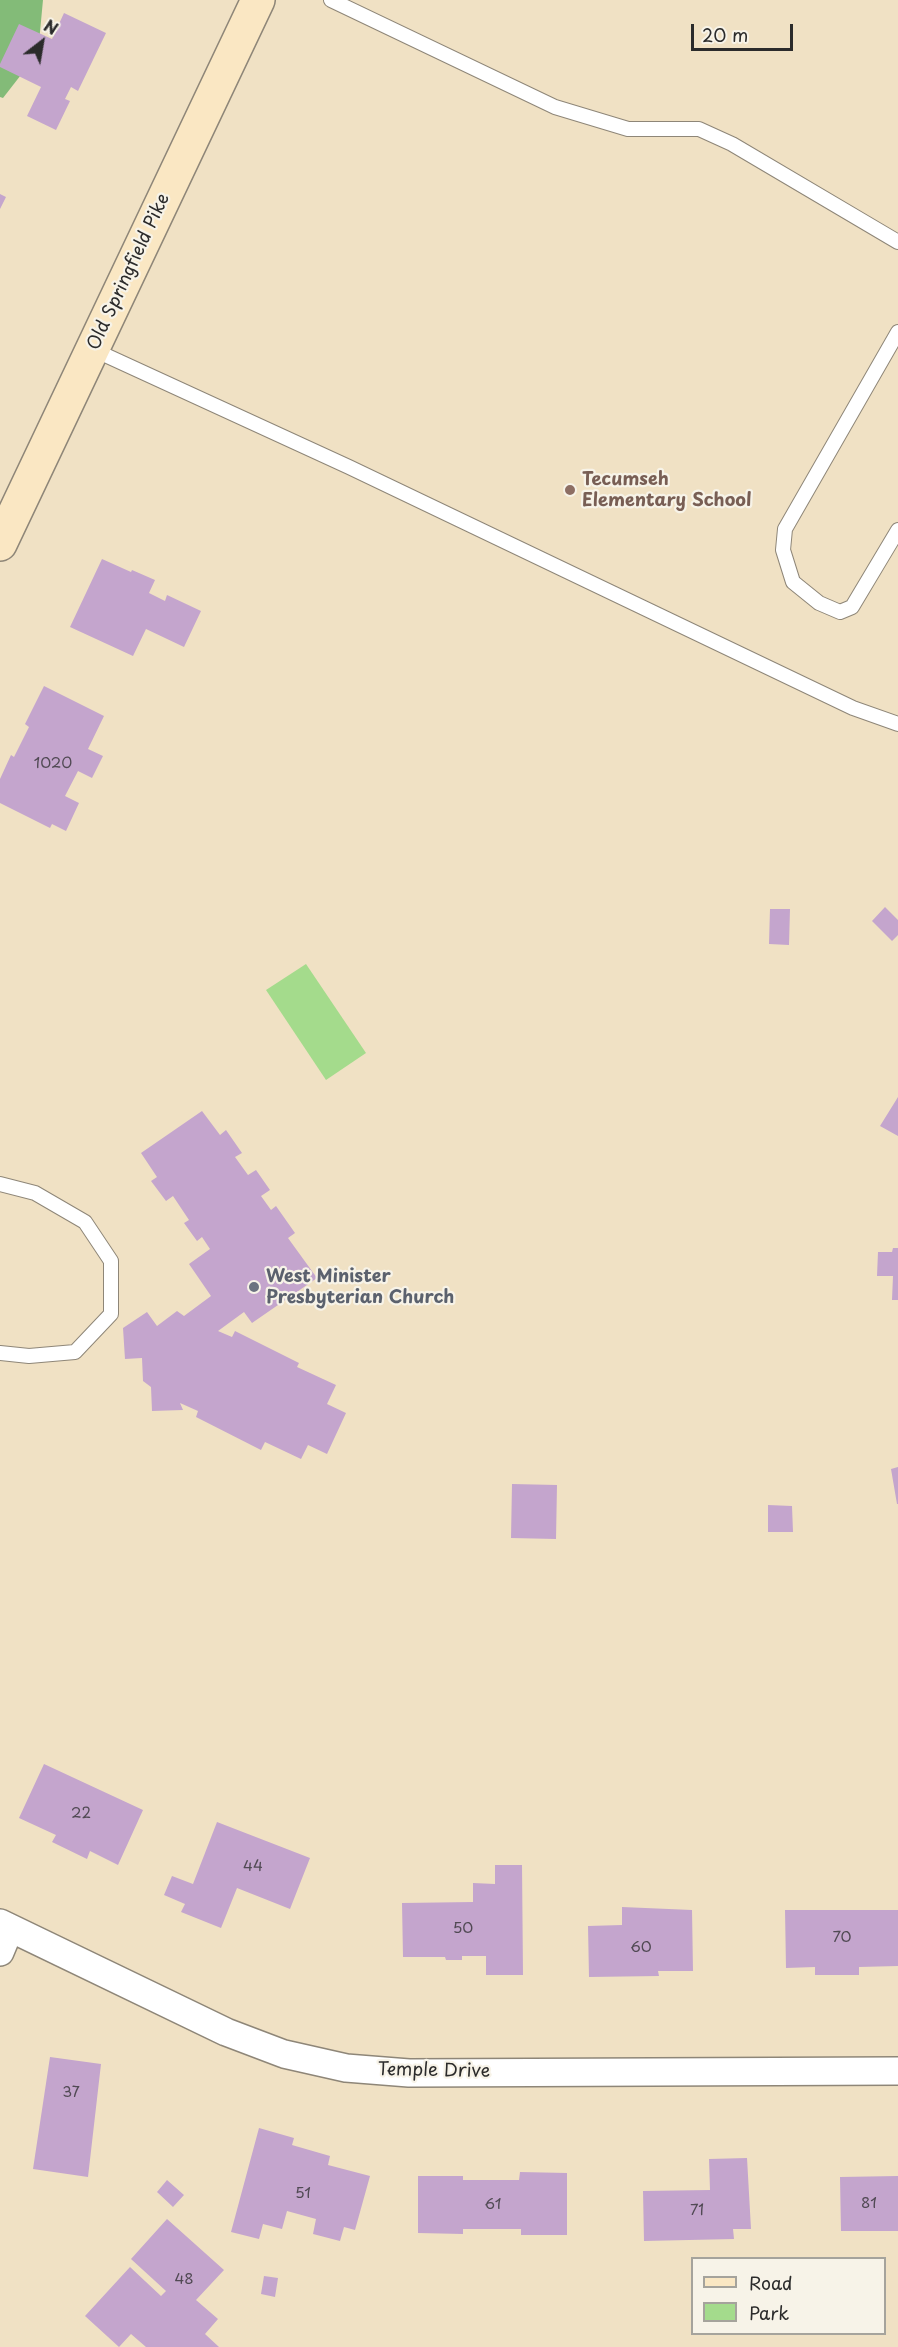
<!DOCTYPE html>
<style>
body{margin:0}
#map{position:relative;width:898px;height:2347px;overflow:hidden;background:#f0e1c4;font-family:"Playpen Sans",sans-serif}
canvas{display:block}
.legend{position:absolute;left:691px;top:2257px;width:195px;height:78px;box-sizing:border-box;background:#f7f3e8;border:2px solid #a5a39c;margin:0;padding:8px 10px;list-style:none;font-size:18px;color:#2b2b2b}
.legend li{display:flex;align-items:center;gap:12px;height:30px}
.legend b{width:30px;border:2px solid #a5a39c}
.north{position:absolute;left:12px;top:12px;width:60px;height:60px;-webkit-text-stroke:4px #f7f3e8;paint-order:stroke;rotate:31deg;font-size:16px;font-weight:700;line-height:24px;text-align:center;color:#2b2b2b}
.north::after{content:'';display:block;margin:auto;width:21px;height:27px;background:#2b2b2b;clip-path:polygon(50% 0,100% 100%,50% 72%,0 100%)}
.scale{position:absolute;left:691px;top:24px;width:102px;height:27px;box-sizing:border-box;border:3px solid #2b2b2b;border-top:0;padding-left:8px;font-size:18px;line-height:21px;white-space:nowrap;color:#2b2b2b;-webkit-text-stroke:4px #f7f3e8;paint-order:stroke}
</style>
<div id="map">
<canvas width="898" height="2347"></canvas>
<ul class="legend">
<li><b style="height:8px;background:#fae7c3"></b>Road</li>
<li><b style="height:16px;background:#a4db8c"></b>Park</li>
</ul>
<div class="north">N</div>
<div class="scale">20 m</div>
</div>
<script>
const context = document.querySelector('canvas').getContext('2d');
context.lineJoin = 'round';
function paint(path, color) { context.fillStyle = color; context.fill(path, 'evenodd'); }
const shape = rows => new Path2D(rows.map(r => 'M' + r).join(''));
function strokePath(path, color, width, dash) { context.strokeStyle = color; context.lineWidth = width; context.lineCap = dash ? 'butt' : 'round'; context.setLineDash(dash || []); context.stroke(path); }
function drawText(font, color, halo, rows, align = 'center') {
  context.font = font + ' "Playpen Sans",sans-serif'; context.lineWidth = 4.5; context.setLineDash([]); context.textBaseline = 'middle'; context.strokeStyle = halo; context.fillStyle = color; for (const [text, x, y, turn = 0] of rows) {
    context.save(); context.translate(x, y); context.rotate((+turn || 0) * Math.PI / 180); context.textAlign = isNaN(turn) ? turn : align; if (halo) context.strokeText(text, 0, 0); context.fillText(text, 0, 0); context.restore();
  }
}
paint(shape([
 [306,964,366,1053,326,1080,266,990]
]), '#a4db8c');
paint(shape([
 [0,0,43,0,38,53,3,98,0,97]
]), '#83bb78');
paint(shape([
 [64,13,106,33,78,91,71,87,65,99,70,101,56,130,27,116,41,87,0,67,0,64,19,24,52,39],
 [0,194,6,197,0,209],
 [102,559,131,572,132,570,155,580,149,593,165,601,167,595,201,611,184,647,146,629,133,656,70,627],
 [44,686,104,716,88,749,103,756,92,778,78,771,65,796,79,803,66,831,52,824,50,828,0,803,0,779,11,755,14,757,29,727,25,724],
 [885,907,898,920,898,935,892,941,872,921],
 [770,909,790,909,789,945,769,944],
 [898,1097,898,1136,880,1126],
 [202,1111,220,1135,226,1130,242,1153,235,1157,248,1175,256,1170,270,1190,261,1196,271,1210,276,1206,295,1233,288,1238,317,1278,252,1323,244,1312,218,1331,232,1337,235,1331,299,1363,297,1367,336,1385,327,1404,346,1413,327,1454,308,1445,301,1459,265,1442,261,1450,196,1417,198,1411,180,1403,183,1410,152,1411,151,1387,143,1381,142,1358,125,1359,123,1328,147,1312,157,1326,177,1311,184,1316,211,1296,189,1264,210,1249,202,1237,197,1241,184,1223,189,1220,173,1196,166,1201,151,1181,157,1177,141,1153],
 [893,1248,898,1248,898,1300,892,1300,893,1276,877,1276,878,1252,892,1252],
 [898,1467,898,1504,897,1504,891,1469],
 [512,1484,557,1485,556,1539,511,1538],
 [768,1505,792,1506,793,1532,768,1532],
 [44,1764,143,1810,118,1865,90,1851,87,1859,52,1842,56,1835,19,1818],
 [217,1822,310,1858,290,1909,237,1888,221,1928,181,1912,185,1904,164,1895,172,1876,193,1884],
 [495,1865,522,1865,523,1975,486,1975,486,1956,462,1956,462,1960,446,1960,445,1957,403,1957,402,1903,473,1902,473,1883,495,1884],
 [622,1907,692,1910,693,1971,658,1971,659,1976,589,1977,588,1926,622,1925],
 [785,1910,898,1910,898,1966,859,1967,859,1975,815,1975,815,1967,786,1968],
 [50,2057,101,2064,88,2177,33,2169],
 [259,2128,294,2138,292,2145,330,2156,328,2165,370,2176,355,2230,344,2227,340,2241,313,2234,316,2219,287,2211,282,2229,263,2224,259,2239,231,2232],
 [747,2158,751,2229,733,2229,734,2239,644,2241,643,2191,710,2190,709,2159],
 [520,2172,567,2173,567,2235,521,2235,521,2229,463,2229,463,2234,418,2233,418,2176,463,2176,463,2180,519,2180],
 [898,2176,898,2231,841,2231,840,2177],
 [167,2180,184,2195,173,2207,157,2192],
 [167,2219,224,2270,196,2300,218,2319,205,2334,219,2347,146,2347,131,2334,119,2347,85,2316,130,2267,161,2296,166,2291,131,2259],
 [264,2276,278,2278,275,2297,261,2294]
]), '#c4a5cd');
const lane = shape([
 [331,0,555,107,628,129,699,129,732,144,898,242],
 [898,332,785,529,783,550,793,582,819,603,840,612,852,607,898,530],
 [92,349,349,467,853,708,898,724],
 [0,1184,35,1193,85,1222,111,1261,111,1314,75,1352,29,1356,0,1353]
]);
const street = shape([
 [0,1923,226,2032,284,2054,346,2068,409,2073,898,2071],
 [0,1952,10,1928]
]);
const secondary = shape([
 [0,544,258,0]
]);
strokePath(lane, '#8e8678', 16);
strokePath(street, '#8e8678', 30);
strokePath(secondary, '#8e8678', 36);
strokePath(lane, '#fff', 14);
strokePath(street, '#fff', 27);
strokePath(secondary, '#fae7c3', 33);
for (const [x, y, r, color] of [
 [570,490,6,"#8d6e63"],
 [254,1287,6,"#6b7280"]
]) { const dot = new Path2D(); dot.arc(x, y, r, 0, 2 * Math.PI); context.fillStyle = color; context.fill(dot); strokePath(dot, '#f7f3e8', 2); }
drawText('15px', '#514a54', null, [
 ["1020",53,764],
 ["22",81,1814],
 ["44",253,1867],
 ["50",463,1929],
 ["70",842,1938],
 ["60",641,1948],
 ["37",71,2093],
 ["51",303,2194],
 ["81",869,2204],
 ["61",493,2205],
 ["71",697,2211],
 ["48",184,2280]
]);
drawText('18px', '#2b2b2b', '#f7f3e8', [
 ["Old Springfield Pike",129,272,-65],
 ["Temple Drive",434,2071,1]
]);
drawText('bold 18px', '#785e54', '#f7f3e8', [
 ["Tecumseh",582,480],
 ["Elementary School",582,501]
], 'left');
drawText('bold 18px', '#5b616d', '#f7f3e8', [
 ["West Minister",266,1277],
 ["Presbyterian Church",266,1298]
], 'left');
</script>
